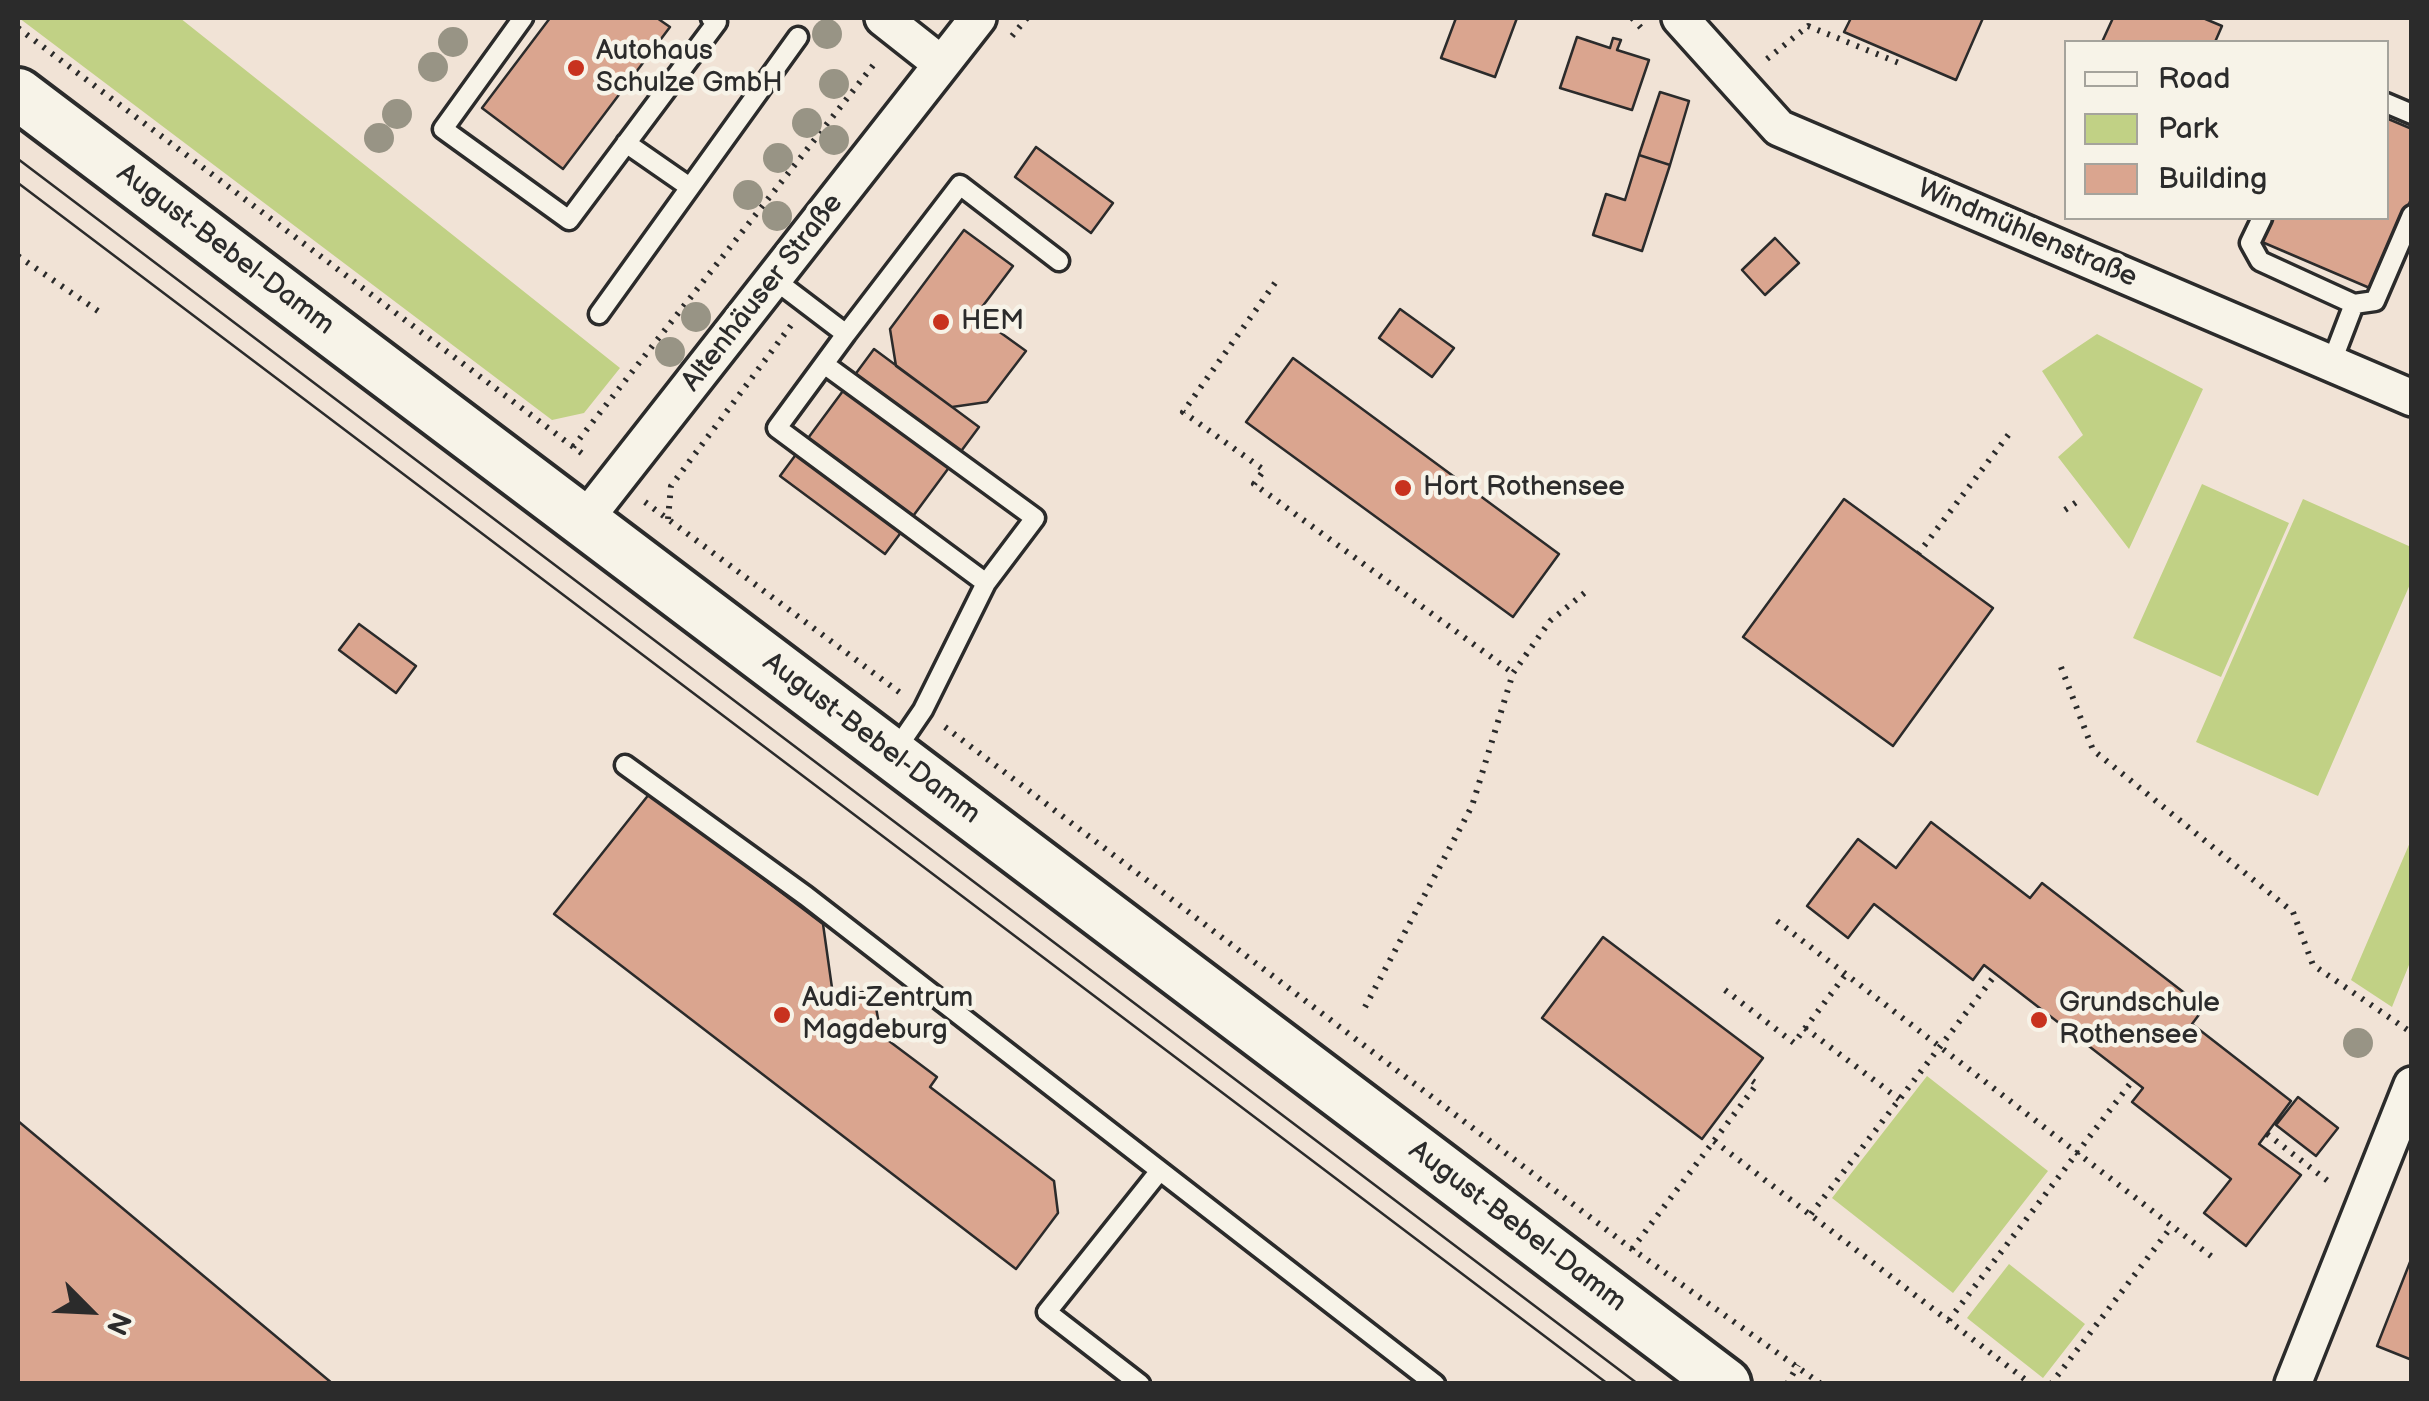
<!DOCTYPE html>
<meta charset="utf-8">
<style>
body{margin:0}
#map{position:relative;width:2429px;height:1401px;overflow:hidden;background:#f1e3d6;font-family:"Balsamiq Sans",sans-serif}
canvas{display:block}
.frame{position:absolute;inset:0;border:20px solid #2b2b2b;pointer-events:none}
.legend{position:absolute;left:2064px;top:40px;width:325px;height:180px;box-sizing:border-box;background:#f7f3e8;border:2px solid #a5a39c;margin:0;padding:12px 18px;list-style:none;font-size:30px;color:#2b2b2b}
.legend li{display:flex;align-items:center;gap:20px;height:50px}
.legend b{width:50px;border:2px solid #a5a39c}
.north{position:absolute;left:40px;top:1261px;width:100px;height:100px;-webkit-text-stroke:8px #f7f3e8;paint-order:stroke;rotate:114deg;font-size:28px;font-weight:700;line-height:40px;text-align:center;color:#2b2b2b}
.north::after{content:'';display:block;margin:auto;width:35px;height:45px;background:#2b2b2b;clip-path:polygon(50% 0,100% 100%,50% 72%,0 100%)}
</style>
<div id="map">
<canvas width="2429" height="1401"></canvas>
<div class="frame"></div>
<ul class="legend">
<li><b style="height:12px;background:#f7f3e8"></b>Road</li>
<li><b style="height:28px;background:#c1d185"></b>Park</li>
<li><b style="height:28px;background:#daa58f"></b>Building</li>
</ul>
<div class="north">N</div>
</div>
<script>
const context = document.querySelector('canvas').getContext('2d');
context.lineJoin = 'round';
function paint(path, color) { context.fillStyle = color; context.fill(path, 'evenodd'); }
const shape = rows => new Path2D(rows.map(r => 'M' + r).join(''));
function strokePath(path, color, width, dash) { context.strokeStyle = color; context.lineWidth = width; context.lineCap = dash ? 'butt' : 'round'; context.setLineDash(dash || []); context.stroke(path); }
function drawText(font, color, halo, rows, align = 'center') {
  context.font = font + ' "Balsamiq Sans",sans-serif'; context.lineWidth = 9; context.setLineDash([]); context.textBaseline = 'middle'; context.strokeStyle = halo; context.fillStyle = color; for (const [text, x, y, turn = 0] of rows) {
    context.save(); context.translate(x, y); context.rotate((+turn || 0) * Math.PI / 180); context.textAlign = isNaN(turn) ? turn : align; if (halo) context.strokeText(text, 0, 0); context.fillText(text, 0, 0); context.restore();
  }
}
paint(shape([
 [19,18,180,18,620,368,584,413,552,420],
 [2097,334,2203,389,2129,549,2058,457,2083,435,2042,371],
 [2202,484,2289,523,2221,677,2133,638],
 [2303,499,2411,547,2411,582,2318,796,2196,742],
 [2411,840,2411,960,2392,1007,2351,980],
 [1927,1076,2048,1171,1953,1293,1832,1198],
 [2009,1264,2085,1324,2043,1378,1967,1318]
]), '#c1d185');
const building = shape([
 [550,18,657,18,670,27,563,169,482,108,550,18],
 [1456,18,1517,18,1495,77,1441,58,1456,18],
 [1851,18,1983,18,1956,80,1844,32,1851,18],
 [2113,18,2203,18,2222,26,2215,42,2102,42,2113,18],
 [1577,37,1610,48,1613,38,1621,40,1617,50,1649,60,1632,110,1560,88,1577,37],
 [1660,92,1689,101,1670,165,1639,155,1660,92],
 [2386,118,2412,129,2412,197,2372,289,2262,242,2273,218,2386,218,2386,118],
 [1036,147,1113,203,1091,233,1015,177,1036,147],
 [1639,155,1670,165,1642,251,1593,235,1606,194,1625,200,1639,155],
 [964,230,1013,266,976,315,1026,351,987,402,952,407,896,366,890,329,964,230],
 [1775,238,1799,263,1765,295,1742,270,1775,238],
 [1400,309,1454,348,1432,377,1379,338,1400,309],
 [874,349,979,427,885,554,780,476,874,349],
 [1293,358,1559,554,1513,617,1246,422,1293,358],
 [1844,499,1993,608,1893,746,1743,637,1844,499],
 [359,624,416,666,396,693,339,650,359,624],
 [650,793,823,924,833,995,873,991,881,1035,937,1077,930,1087,1054,1181,1058,1213,1016,1269,554,914,650,793],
 [1931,822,2030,898,2042,883,2204,1008,2192,1024,2291,1101,2259,1144,2301,1175,2246,1246,2204,1213,2231,1179,2132,1102,2143,1088,1984,965,1973,980,1874,904,1848,938,1807,906,1858,839,1896,868,1931,822],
 [1603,937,1763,1058,1702,1139,1542,1018,1603,937],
 [2298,1097,2338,1128,2316,1156,2276,1125,2298,1097],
 [18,1121,333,1384,18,1384,18,1121],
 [2412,1257,2412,1360,2377,1346,2412,1257]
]);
paint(building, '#daa58f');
strokePath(building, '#2b2b2b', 2.5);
const lane = shape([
 [523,18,443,129,569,220,717,22,711,18],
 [2386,103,2412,114],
 [626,143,688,186],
 [2262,218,2250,243,2260,261,2354,304,2375,301,2412,215],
 [775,280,846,334,777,428,986,583,923,710,895,751],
 [599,314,798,37],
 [846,334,960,185,1059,261],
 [824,364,1035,518,986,583],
 [2331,364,2354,304],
 [625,765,806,896,1435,1384],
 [1140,1384,1047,1312,1158,1173]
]);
const street = shape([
 [883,18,940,63],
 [1680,18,1779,128,2412,398],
 [583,522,978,18],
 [2293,1384,2412,1085]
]);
const secondary = shape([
 [18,94,1725,1384]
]);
strokePath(lane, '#2b2b2b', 25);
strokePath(street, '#2b2b2b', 42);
strokePath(secondary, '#2b2b2b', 58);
strokePath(shape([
 [1632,18,1643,30],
 [18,28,588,458],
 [1012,36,1027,18],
 [1767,59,1808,26,1899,63],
 [18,256,98,311],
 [1275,283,1183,412,1264,470,1254,484,1513,673],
 [573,447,878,59],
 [645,502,903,695],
 [2065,510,2081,499],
 [668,519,671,486,792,324],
 [1918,554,2009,434],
 [2061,667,2093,750,2293,912,2313,965,2412,1033],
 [945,727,1632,1249,1821,1384],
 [1777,921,2216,1260],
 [1725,990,1794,1043,1846,974],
 [1365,1007,1472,806,1513,673,1550,621,1588,590],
 [1805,1028,1899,1099],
 [2267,1134,2333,1185],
 [1714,1141,2031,1384],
 [1811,1214,1996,974],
 [1632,1249,1757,1084,1748,1078],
 [1949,1320,2133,1080],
 [1787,1384,1798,1365],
 [2051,1384,2172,1226]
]), '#2b2b2b', 6, [2.5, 8]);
strokePath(lane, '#f7f3e8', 18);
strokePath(street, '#f7f3e8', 35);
strokePath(secondary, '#f7f3e8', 50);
strokePath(shape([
 [18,159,1638,1384],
 [18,183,1608,1384]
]), '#2b2b2b', 2.5);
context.fillStyle = '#989485';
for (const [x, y] of [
 [827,34],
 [453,42],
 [433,67],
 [834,84],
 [397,114],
 [807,123],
 [379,138],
 [834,140],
 [778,158],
 [748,195],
 [777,216],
 [696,317],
 [670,352],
 [2358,1043]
]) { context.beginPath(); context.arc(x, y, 15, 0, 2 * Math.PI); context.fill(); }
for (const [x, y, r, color] of [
 [576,68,10,"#c8321e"],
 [941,322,10,"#c8321e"],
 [1403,488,10,"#c8321e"],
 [782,1015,10,"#c8321e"],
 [2039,1020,10,"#c8321e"]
]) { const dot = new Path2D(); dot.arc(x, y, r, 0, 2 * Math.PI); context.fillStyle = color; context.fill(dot); strokePath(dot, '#f7f3e8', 4); }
drawText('28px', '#2b2b2b', '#f7f3e8', [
 ["Autohaus",596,52],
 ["Schulze GmbH",596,84],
 ["HEM",961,322],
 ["Hort Rothensee",1423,488],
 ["Audi-Zentrum",802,999],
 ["Magdeburg",802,1031],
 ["Grundschule",2059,1004],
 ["Rothensee",2059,1036]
], 'left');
drawText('28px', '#2b2b2b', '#f7f3e8', [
 ["Windmühlenstraße",2027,234,23],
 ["August-Bebel-Damm",225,250,37],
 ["Altenhäuser Straße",763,293,-52],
 ["August-Bebel-Damm",871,739,37],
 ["August-Bebel-Damm",1517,1227,37]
]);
</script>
